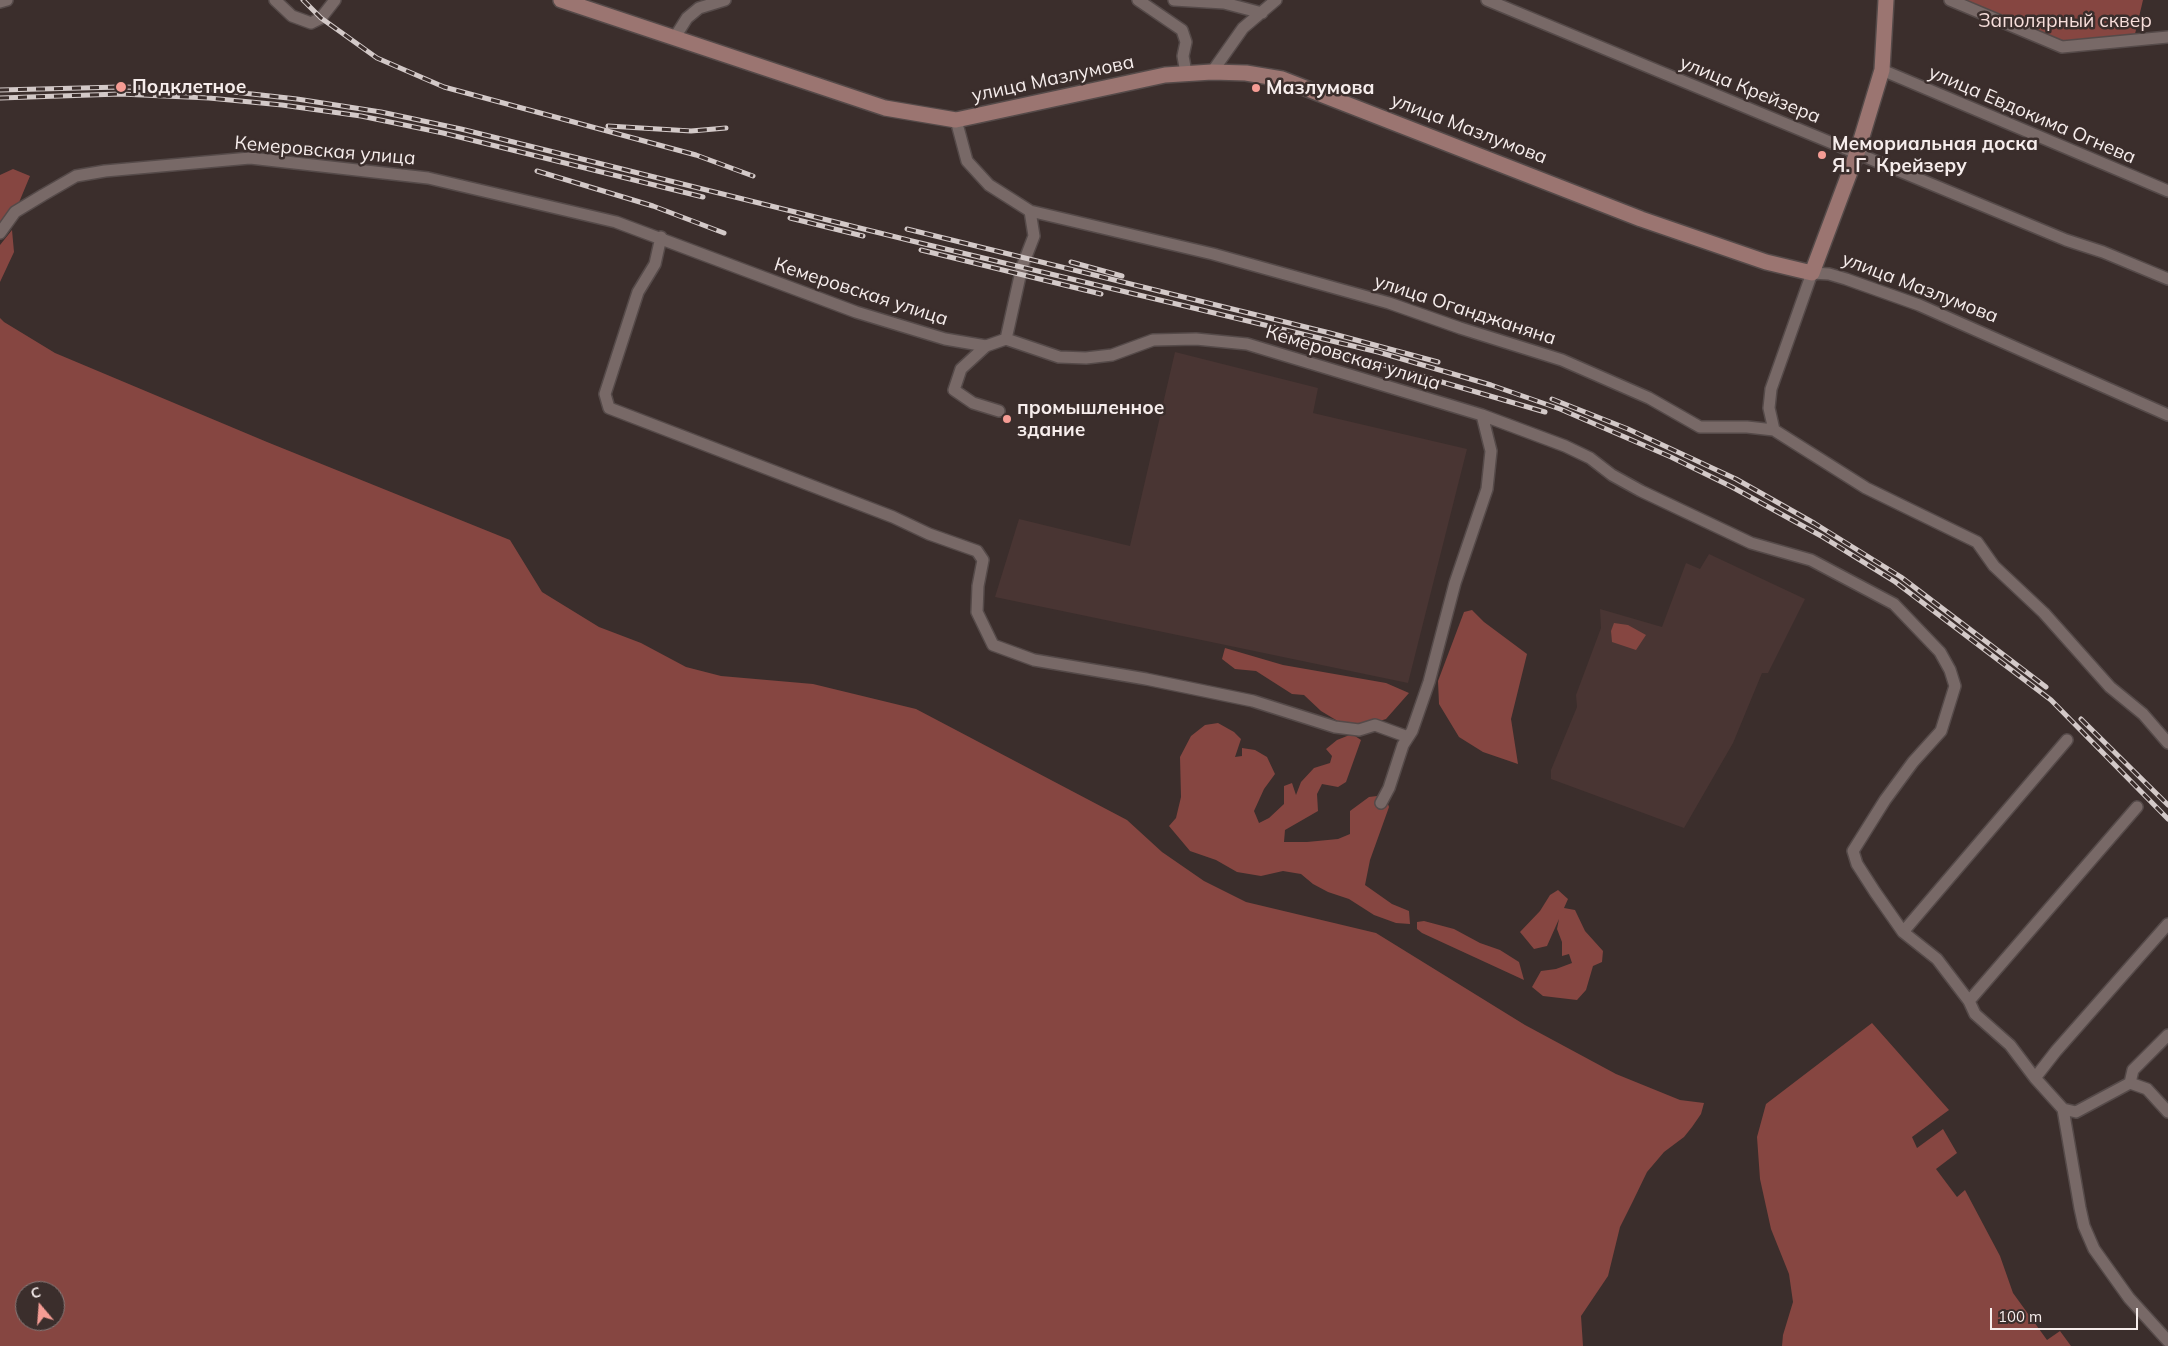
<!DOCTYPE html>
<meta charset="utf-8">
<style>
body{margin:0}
#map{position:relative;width:2168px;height:1346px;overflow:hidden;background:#3b2e2c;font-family:Mulish,sans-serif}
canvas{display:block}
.north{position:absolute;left:15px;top:1281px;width:50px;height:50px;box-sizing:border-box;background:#3b2e2c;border:1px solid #867a79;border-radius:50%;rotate:342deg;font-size:14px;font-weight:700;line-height:20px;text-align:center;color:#f6edec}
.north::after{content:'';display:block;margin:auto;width:18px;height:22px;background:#f59c94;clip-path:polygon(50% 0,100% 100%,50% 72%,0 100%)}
.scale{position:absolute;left:1990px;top:1308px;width:148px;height:22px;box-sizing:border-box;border:2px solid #f6edec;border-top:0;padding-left:6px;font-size:15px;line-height:18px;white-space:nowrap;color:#f6edec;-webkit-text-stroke:4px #3b2e2c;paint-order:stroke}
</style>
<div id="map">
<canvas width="2168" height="1346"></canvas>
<div class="north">С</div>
<div class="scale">100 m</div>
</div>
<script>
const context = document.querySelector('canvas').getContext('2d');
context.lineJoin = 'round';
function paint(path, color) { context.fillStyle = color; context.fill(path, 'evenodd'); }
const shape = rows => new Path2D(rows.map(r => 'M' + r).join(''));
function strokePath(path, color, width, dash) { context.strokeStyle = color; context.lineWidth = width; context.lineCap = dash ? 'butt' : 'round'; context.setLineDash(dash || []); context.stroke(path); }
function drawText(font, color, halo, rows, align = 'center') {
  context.font = font + ' Mulish,sans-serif'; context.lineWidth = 5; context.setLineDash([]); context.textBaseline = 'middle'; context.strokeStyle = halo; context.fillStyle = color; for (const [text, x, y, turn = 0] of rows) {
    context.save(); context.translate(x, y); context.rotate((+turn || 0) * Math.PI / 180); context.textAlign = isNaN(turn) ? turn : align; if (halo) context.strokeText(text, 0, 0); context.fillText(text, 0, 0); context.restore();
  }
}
paint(shape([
 [1175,352,1318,388,1313,413,1467,449,1408,683,995,597,1019,519,1130,546],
 [1709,554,1805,599,1768,673,1762,673,1733,743,1684,828,1551,779,1551,770,1577,707,1576,695,1601,628,1600,609,1662,627,1686,563,1700,569]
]), '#493533');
paint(shape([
 [1963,0,2143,0,2135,34,2060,43],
 [13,169,30,176,15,212,0,230,0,175],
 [12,230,14,252,0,282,0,245],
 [0,318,4,322,55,353,267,442,510,540,542,592,599,627,641,643,686,667,721,676,813,684,916,709,1127,820,1162,852,1204,881,1246,902,1376,933,1525,1025,1616,1074,1680,1100,1704,1103,1701,1114,1692,1127,1684,1137,1664,1152,1647,1172,1633,1201,1620,1227,1608,1276,1581,1316,1583,1346,0,1346],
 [25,1291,55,1291,55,1321,25,1321],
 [1472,610,1484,622,1527,654,1511,719,1518,764,1483,752,1459,737,1439,704,1438,681,1464,612],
 [1614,623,1628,625,1646,635,1636,650,1612,642,1611,631],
 [1225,648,1283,665,1386,683,1409,693,1386,719,1373,723,1346,726,1321,711,1304,695,1292,694,1256,671,1235,669,1222,659],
 [1218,723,1234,732,1241,739,1235,757,1242,756,1242,748,1255,750,1267,757,1275,774,1264,789,1254,811,1259,823,1269,818,1284,804,1284,786,1292,783,1296,795,1301,782,1314,768,1330,763,1332,756,1326,749,1337,740,1352,734,1361,740,1346,782,1338,787,1322,784,1317,794,1318,811,1285,830,1284,842,1307,842,1338,839,1350,834,1350,811,1369,797,1385,795,1389,807,1370,860,1365,885,1392,904,1409,911,1410,924,1396,923,1374,915,1349,899,1328,892,1313,884,1301,874,1283,871,1261,876,1237,872,1216,860,1190,851,1169,826,1176,818,1181,797,1180,757,1191,736,1205,725],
 [1558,890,1568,899,1564,908,1575,910,1585,931,1603,951,1602,962,1593,966,1586,990,1577,1000,1543,996,1532,987,1541,971,1556,969,1572,963,1569,954,1562,956,1562,942,1557,929,1559,919,1547,946,1534,949,1520,932,1540,911,1550,895],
 [1424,921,1454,929,1480,943,1500,950,1519,962,1524,980,1422,933,1417,929,1417,922],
 [1872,1023,1949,1110,1912,1137,1917,1148,1943,1129,1957,1153,1936,1169,1957,1197,1965,1190,2000,1256,2013,1293,2047,1340,2060,1331,2071,1346,1782,1346,1783,1335,1793,1302,1789,1274,1771,1229,1760,1179,1757,1137,1766,1104]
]), '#864641');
const street = shape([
 [275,0,292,16,311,23,321,18,335,0],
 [1138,0,1182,30,1186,42,1183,56,1186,73],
 [1174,0,1224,3,1262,13],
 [1487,0,2066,240,2103,252,2168,279],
 [1950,0,2062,47,2168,37],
 [0,2,7,0],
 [675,37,687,18,699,8,725,0],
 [1882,70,2168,191],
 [1212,72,1243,28,1276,0],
 [956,120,967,161,989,185,1030,211,1213,254,1389,303,1460,328,1562,360,1649,398,1700,427,1747,427,1774,430,1866,488,1977,542,1994,566,2044,613,2110,687,2143,714,2168,743],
 [0,233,15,212,43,195,76,176,105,171,250,158,428,178,616,222,856,312,945,339,986,346,1006,339,1059,357,1086,358,1112,355,1153,340,1196,339,1247,344,1482,415,1565,446,1590,458,1612,475,1641,491,1751,543,1811,560,1894,604,1940,652,1950,670,1955,686,1941,731,1913,762,1885,800,1853,851,1857,864,1875,892,1903,932,1937,959,1969,1001,1975,1014,2010,1045,2035,1078,2063,1109,2080,1208,2084,1226,2094,1249,2129,1298,2168,1341],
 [661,237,655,264,638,292,605,394,609,408,893,517,929,534,977,551,983,560,978,586,977,612,993,645,1034,660,1146,679,1253,701,1335,727,1359,730,1375,725,1408,737],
 [1006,339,1022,267,1034,236,1030,211],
 [986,346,961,369,954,390,973,403,999,411],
 [1774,430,1769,408,1771,389,1812,273,1829,274,1846,279,1919,305,2168,415],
 [1381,803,1389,788,1403,745,1412,731,1429,682,1455,583,1487,489,1491,451,1482,415],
 [1903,932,2067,740],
 [1969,1001,2137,807],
 [2035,1078,2056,1051,2168,924],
 [2130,1083,2147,1089,2168,1112],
 [2063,1109,2076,1112,2130,1083,2133,1070,2168,1035]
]);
const secondary = shape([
 [561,0,885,108,956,120,1165,75,1212,72,1246,73,1282,79,1641,219,1766,262,1812,273,1857,153,1882,70,1886,0]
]);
strokePath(street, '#554a49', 14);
strokePath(secondary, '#554a49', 18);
strokePath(street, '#786967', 11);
strokePath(secondary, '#9b7571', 15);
const rail = shape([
 [303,0,321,18,377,58,444,87,696,155,753,176],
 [0,90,121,87,207,89,297,99,381,112,461,129,912,241,1378,352,1491,385,1560,409,1671,457,1732,487,1823,537,1894,581,2051,700,2168,819],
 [0,98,120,94,209,98,282,105,361,116,443,133,703,197],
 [608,126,691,131,726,128],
 [537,171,653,206,724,233],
 [790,218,863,236],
 [907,229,1330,333,1438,362],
 [921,250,1101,294],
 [1071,262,1122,276],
 [1325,348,1545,412],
 [1552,399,1628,429,1736,479,1814,523,1901,577,2046,687],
 [2081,719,2168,805]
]);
strokePath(rail, '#d3c9c8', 5);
strokePath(rail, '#3b2e2c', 3, [9]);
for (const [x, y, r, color] of [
 [121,87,6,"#f59c94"],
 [1256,88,5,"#f59c94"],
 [1822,155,5,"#f59c94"],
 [1007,419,5,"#f59c94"]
]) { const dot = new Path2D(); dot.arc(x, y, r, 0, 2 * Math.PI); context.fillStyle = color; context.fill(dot); strokePath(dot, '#3b2e2c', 2); }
drawText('19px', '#f7dedb', '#3b2e2c', [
 ["Заполярный сквер",2065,21]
]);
drawText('19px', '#f6edec', '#3b2e2c', [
 ["улица Мазлумова",1053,79,-12],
 ["улица Крейзера",1750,90,22],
 ["улица Евдокима Огнева",2032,115,23],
 ["улица Мазлумова",1469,129,21],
 ["Кемеровская улица",325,151,5],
 ["улица Мазлумова",1920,288,21],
 ["Кемеровская улица",861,292,18],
 ["улица Оганджаняна",1465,310,18],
 ["Кемеровская улица",1353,358,17]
]);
drawText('bold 19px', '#f6edec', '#3b2e2c', [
 ["Подклетное",132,87],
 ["Мазлумова",1266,88],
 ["Мемориальная доска",1832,144],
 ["Я. Г. Крейзеру",1832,166],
 ["промышленное",1017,408],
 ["здание",1017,430]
], 'left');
</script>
